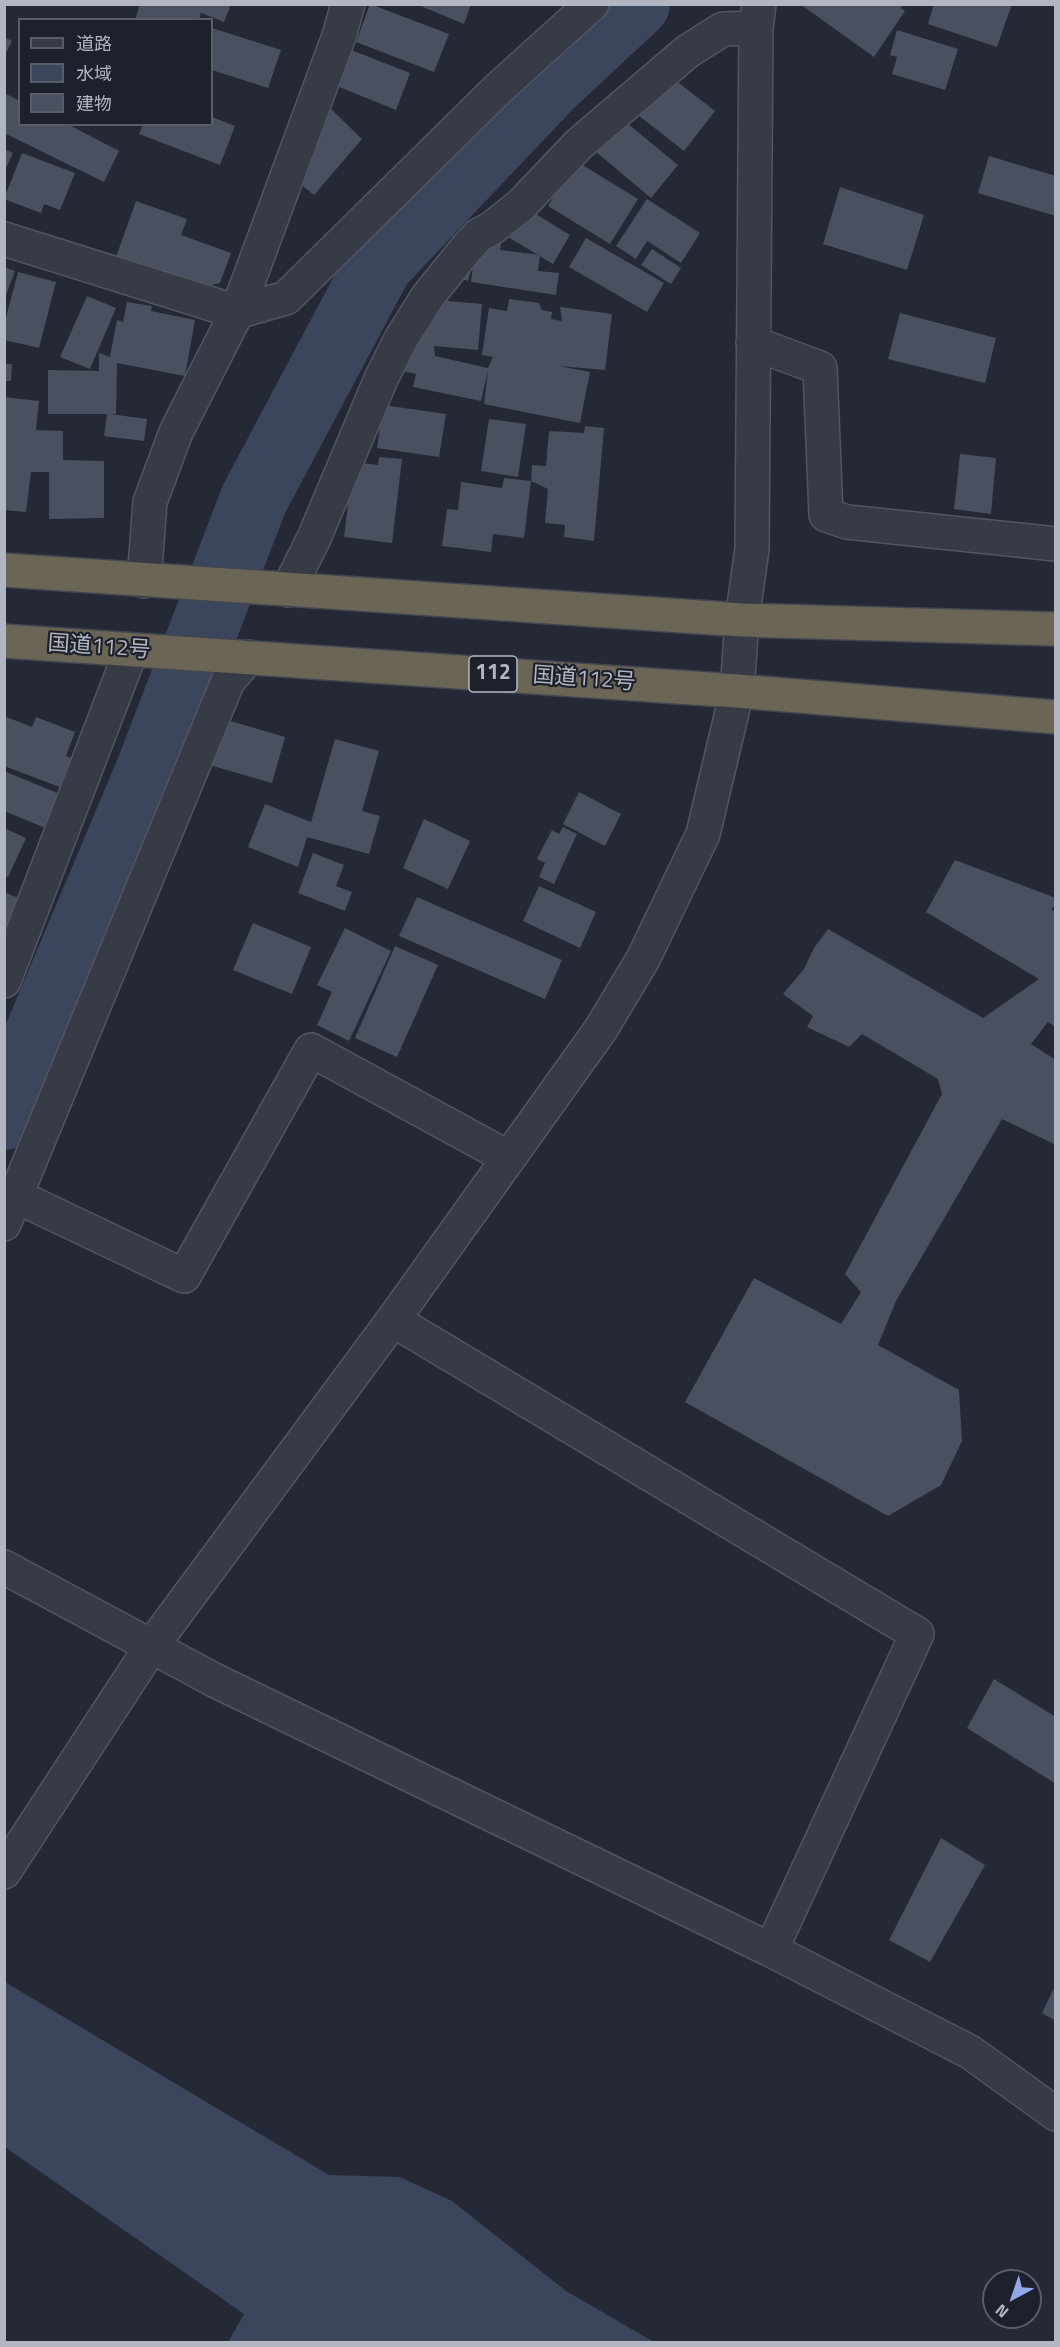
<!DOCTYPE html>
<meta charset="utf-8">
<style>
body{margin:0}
#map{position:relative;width:1060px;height:2347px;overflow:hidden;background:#242935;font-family:"Titillium Web","Noto Sans JP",sans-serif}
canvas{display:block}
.frame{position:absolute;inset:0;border:6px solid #b2b6c2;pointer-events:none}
.legend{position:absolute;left:18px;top:18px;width:195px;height:108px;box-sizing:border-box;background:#1c212b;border:2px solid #585d67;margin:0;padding:8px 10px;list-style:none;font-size:18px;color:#b2b6c2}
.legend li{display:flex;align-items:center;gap:12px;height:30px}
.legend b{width:30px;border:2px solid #585d67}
.north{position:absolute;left:982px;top:2269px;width:60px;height:60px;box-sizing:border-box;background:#1c212b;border:2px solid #585d67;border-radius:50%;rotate:220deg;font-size:16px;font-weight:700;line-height:24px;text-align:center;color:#b2b6c2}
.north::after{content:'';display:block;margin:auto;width:21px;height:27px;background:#90a8e9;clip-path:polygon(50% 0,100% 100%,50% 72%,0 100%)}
</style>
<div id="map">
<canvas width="1060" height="2347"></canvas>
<div class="frame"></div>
<ul class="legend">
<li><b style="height:8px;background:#373b46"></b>道路</li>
<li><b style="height:16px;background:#3b455c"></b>水域</li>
<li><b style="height:16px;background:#4a505f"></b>建物</li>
</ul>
<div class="north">N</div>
</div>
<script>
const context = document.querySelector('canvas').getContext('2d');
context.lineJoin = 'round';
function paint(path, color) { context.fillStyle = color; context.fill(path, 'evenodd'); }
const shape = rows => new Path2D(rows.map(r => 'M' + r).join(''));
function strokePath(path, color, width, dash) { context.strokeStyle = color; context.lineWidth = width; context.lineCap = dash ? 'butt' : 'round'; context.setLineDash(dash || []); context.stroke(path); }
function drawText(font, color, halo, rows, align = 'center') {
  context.font = font + ' "Titillium Web","Noto Sans JP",sans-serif'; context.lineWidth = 4.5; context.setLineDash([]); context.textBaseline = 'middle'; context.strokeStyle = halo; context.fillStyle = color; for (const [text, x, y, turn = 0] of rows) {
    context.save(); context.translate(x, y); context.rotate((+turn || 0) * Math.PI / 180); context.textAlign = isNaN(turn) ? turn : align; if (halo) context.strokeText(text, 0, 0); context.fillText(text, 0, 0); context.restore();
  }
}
paint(shape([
 [5,1982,329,2175,400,2177,452,2201,566,2291,654,2342,228,2342,244,2314,5,2147]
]), '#3b455c');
strokePath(shape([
 [4,1116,149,772,254,499,379,264,548,86,636,4]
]), '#3b455c', 68);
paint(shape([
 [140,4,231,4,224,22,201,13,199,20,135,20],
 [370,4,449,34,434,72,356,42],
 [416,4,471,4,464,24],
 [800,4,904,4,901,8,905,11,874,57],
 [934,4,1012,4,997,47,928,24],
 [212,28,281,50,268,88,212,70],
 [897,30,958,49,945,90,892,74,897,57,890,55],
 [4,37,12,41,4,57],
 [346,48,410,73,396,110,332,84],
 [670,76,715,111,684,151,638,115],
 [4,93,20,101,20,124,67,124,119,151,104,182,4,133],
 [329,107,362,139,314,195,288,174],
 [212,117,235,126,220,165,139,134,143,124,212,124],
 [621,118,678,165,651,198,595,151],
 [4,149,13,153,4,172],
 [22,153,75,173,60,210,44,204,41,213,4,199],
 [989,156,1056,176,1056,216,978,193],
 [576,161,638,199,610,244,548,206],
 [840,187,924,215,907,270,823,244],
 [647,199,700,233,681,263,647,241,636,259,616,246],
 [136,201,187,219,181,235,231,253,220,283,195,289,115,260],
 [521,205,570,235,553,264,503,234],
 [502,238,500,250,540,255,538,271,559,273,556,295,471,282,475,253,468,281,459,278,466,249],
 [586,238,664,283,647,312,569,267],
 [652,249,681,268,671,284,641,265],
 [4,267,15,271,5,298,4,298],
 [18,272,56,282,39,348,4,340,4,325],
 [87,296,116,308,90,369,60,357],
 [424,299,482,304,478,350,434,346,435,356,488,368,493,357,482,355,489,308,507,311,509,299,539,303,542,310,552,312,551,319,562,321,560,307,612,314,605,370,559,366,590,372,580,423,484,404,488,370,481,401,413,387,416,374,394,369,401,339,420,343],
 [127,302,152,306,151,311,195,320,185,376,117,363,116,414,110,414,147,419,144,441,104,436,107,414,48,414,48,370,99,371,99,353,110,357,117,320,123,322],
 [900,313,996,338,985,383,888,359],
 [4,364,12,364,11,381,4,381],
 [4,397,39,401,36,430,63,431,63,460,104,461,104,518,49,519,49,472,31,472,26,512,4,510],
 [383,405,446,414,439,457,377,448],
 [489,419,526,424,518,477,481,471],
 [585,426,604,428,594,541,564,537,565,525,545,523,548,489,531,481,532,465,546,466,549,431,584,433],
 [960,454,996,458,991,514,954,509],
 [379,457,402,459,392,543,344,537,353,462,378,465],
 [504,478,531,481,524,538,493,534,491,552,442,546,447,509,458,510,461,482,502,488],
 [4,716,32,727,36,717,75,732,66,756,84,763,73,792,4,766],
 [220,718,285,737,272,783,206,764],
 [335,739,379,751,362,811,380,816,369,854,307,837,298,867,248,847,265,804,311,822],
 [4,771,62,795,48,829,4,811],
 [579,792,621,814,605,846,563,824],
 [424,819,470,841,448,889,403,868],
 [563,827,577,834,554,884,539,877,545,863,537,859,552,830,559,834],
 [4,828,26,838,8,877,4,875],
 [313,853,344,865,336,886,352,892,345,911,298,893],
 [955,860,1056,898,1056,905,1051,909,1056,912,1056,1027,1048,1022,1031,1044,1056,1060,1056,1145,1002,1119,896,1301,878,1345,959,1390,962,1441,941,1485,888,1516,685,1402,754,1278,841,1324,861,1292,845,1274,942,1094,938,1079,862,1034,849,1047,807,1027,813,1016,783,994,804,969,814,948,828,929,983,1018,1039,979,926,912],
 [539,886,596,912,580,948,523,921],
 [4,892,23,900,4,935],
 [417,897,562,960,545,999,399,936],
 [253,923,311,947,292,994,233,970],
 [345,928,391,951,349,1041,317,1025,332,992,317,985],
 [395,946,438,965,397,1057,355,1038],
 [994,1679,1056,1717,1056,1784,967,1728],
 [941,1838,985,1865,930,1962,889,1940],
 [1056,1984,1056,2021,1042,2013]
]), '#4a505f');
const minor = shape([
 [4,239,237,312,286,298,500,87,592,4],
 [753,343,820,368,826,515,847,522,1056,544],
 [144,581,150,502,176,432,237,312,339,36,348,4],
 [288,590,314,538,381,379,401,339,428,296,466,249,479,235,492,228,521,205,579,144,688,51,723,29,756,28],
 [4,981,131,651],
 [16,1196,184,1276,311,1050,509,1158],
 [4,1224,228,681,249,657],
 [393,1320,917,1634,771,1950],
 [4,1567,214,1680,771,1950,970,2052,1056,2114],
 [4,1872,151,1647,393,1320,601,1029,643,959,703,834,737,691,742,620,752,549,756,28,759,4]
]);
const highway = shape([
 [4,570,742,620,1056,629],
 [4,641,737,691,1056,717]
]);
strokePath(minor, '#525661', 36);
strokePath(highway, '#424651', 36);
strokePath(minor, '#373b46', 33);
strokePath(highway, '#6b6555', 33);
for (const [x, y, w] of [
 [493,674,48]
]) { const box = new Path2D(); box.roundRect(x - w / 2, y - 18, w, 36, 4.5); context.fillStyle = '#1c212b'; context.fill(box); strokePath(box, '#b2b6c2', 1.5); }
drawText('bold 21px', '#b2b6c2', null, [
 ["112",493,674]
]);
drawText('22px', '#b2b6c2', '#1c212b', [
 ["国道112号",99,648,4],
 ["国道112号",584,680,4]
]);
</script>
